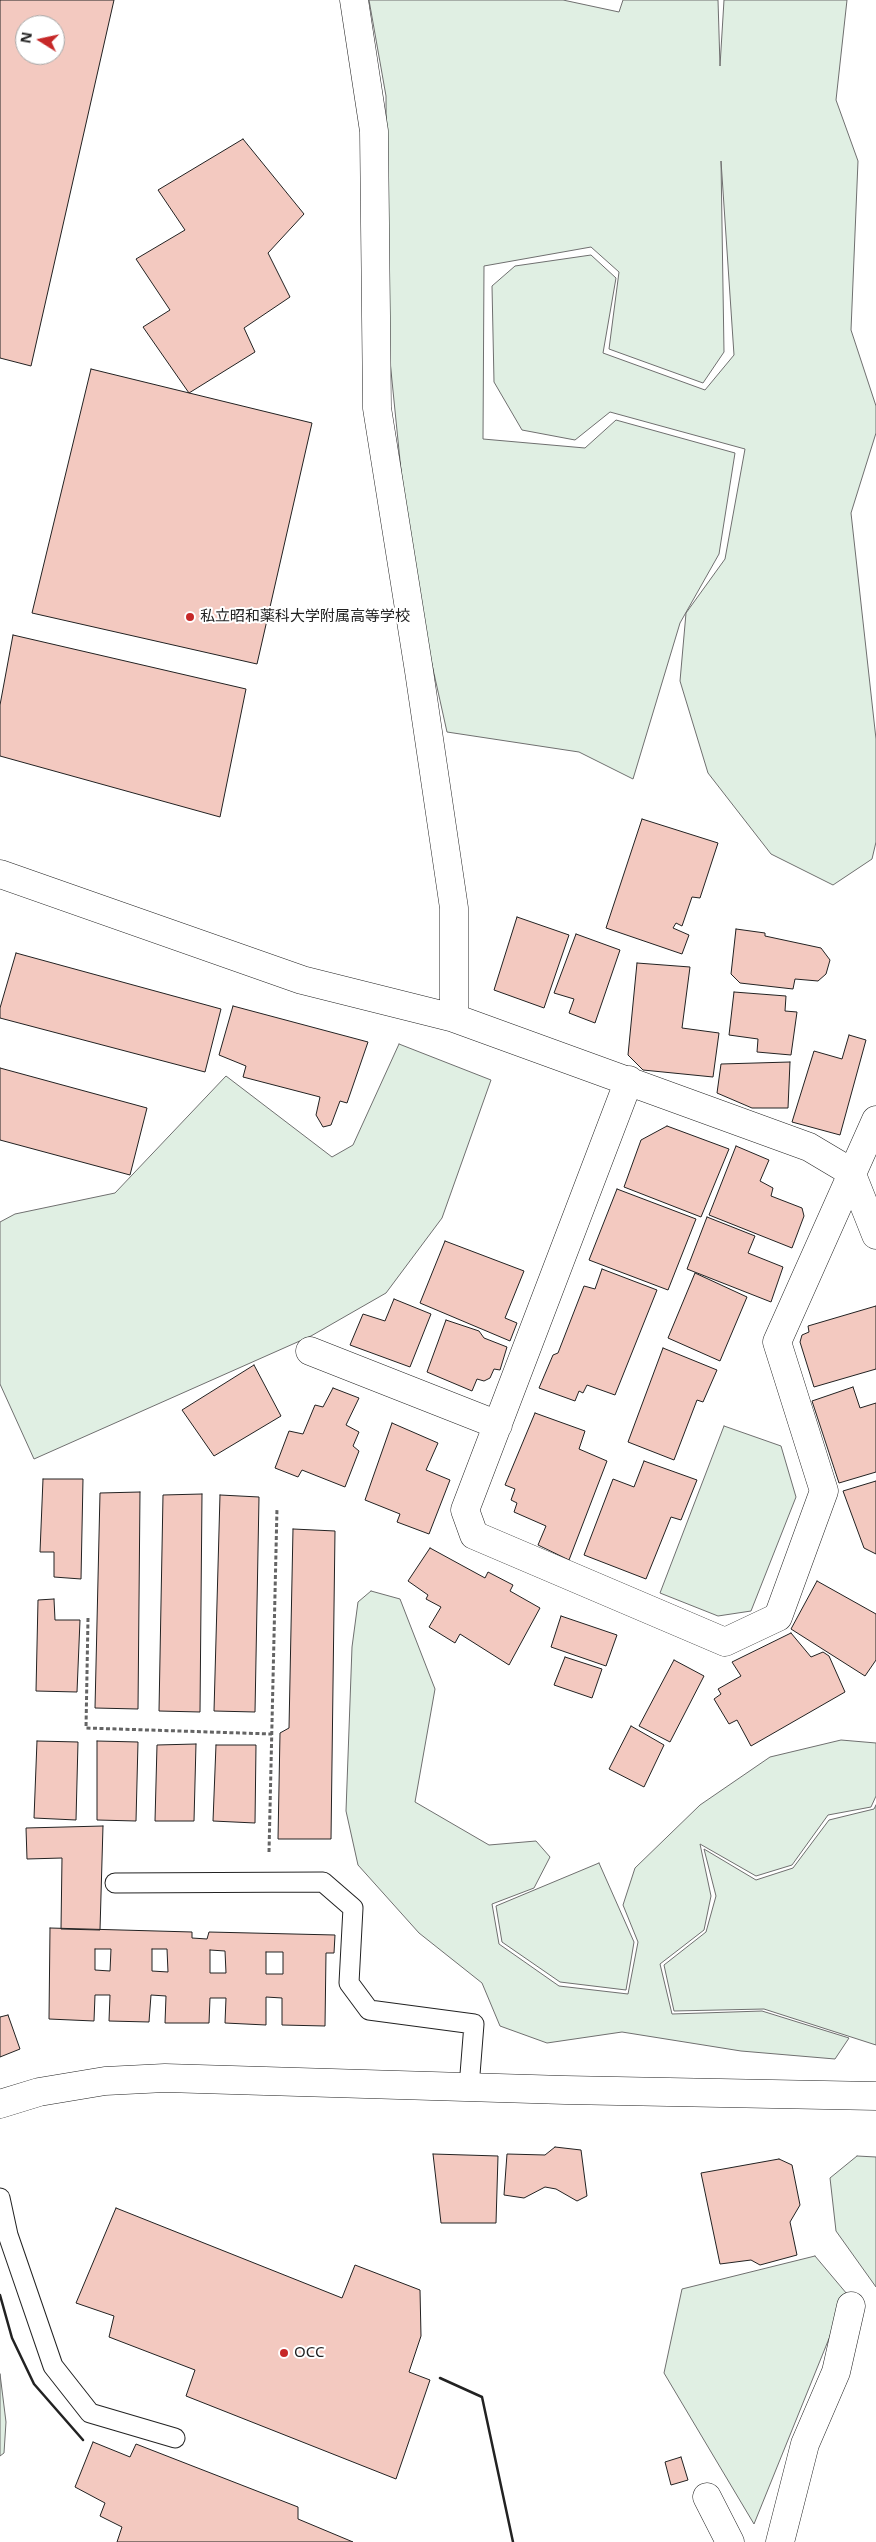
<!DOCTYPE html>
<meta charset="utf-8">
<style>
body{margin:0}
#map{position:relative;width:876px;height:2542px;overflow:hidden;background:#fff;font-family:"Noto Sans",sans-serif}
canvas{display:block}
.north{position:absolute;left:15px;top:15px;width:50px;height:50px;box-sizing:border-box;background:#fff;border:1px solid #a7a7a7;border-radius:50%;rotate:280deg;font-size:14px;font-weight:700;line-height:20px;text-align:center;color:#222}
.north::after{content:'';display:block;margin:auto;width:18px;height:22px;background:#c62828;clip-path:polygon(50% 0,100% 100%,50% 72%,0 100%)}
</style>
<div id="map">
<canvas width="876" height="2542"></canvas>
<div class="north">N</div>
</div>
<script>
const context = document.querySelector('canvas').getContext('2d');
context.lineJoin = 'round';
function paint(path, color) { context.fillStyle = color; context.fill(path, 'evenodd'); }
const shape = rows => new Path2D(rows.map(r => 'M' + r).join(''));
function strokePath(path, color, width, dash) { context.strokeStyle = color; context.lineWidth = width; context.lineCap = dash ? 'butt' : 'round'; context.setLineDash(dash || []); context.stroke(path); }
function drawText(font, color, halo, rows, align = 'center') {
  context.font = font + ' "Noto Sans","Noto Sans JP",sans-serif'; context.lineWidth = 4; context.setLineDash([]); context.textBaseline = 'middle'; context.strokeStyle = halo; context.fillStyle = color; for (const [text, x, y, turn = 0] of rows) {
    context.save(); context.translate(x, y); context.rotate((+turn || 0) * Math.PI / 180); context.textAlign = isNaN(turn) ? turn : align; if (halo) context.strokeText(text, 0, 0); context.fillText(text, 0, 0); context.restore();
  }
}
const green = shape([
 [369,0,563,0,619,12,623,0,718,0,720,66,724,0,847,0,836,100,858,161,851,330,876,406,876,433,851,513,876,739,876,842,872,859,833,885,771,854,708,773,680,681,686,613,725,559,745,449,610,412,575,440,522,430,494,382,492,286,515,266,591,255,616,278,603,353,705,390,734,355,721,161,724,352,703,383,609,349,619,272,591,247,484,266,483,439,585,448,616,420,735,453,719,554,680,623,633,779,579,752,447,732,411,570,387,331,386,96,369,0],
 [399,1044,491,1080,442,1218,386,1293,311,1336,34,1459,0,1384,0,1222,15,1214,115,1193,226,1076,332,1157,353,1145,399,1044],
 [724,1426,781,1446,796,1497,751,1611,718,1616,660,1593,724,1426],
 [371,1591,400,1599,435,1689,415,1802,489,1845,536,1841,550,1857,534,1888,492,1904,499,1944,559,1986,628,1994,638,1942,623,1905,635,1868,700,1805,770,1757,841,1740,876,1743,876,1796,871,1807,828,1815,792,1865,756,1876,700,1844,711,1896,704,1930,660,1964,672,2014,762,2011,849,2038,835,2059,741,2051,622,2032,547,2043,500,2026,482,1983,419,1933,358,1865,346,1811,352,1647,358,1602,371,1591],
 [876,1805,876,2045,764,2009,674,2011,664,1965,706,1932,716,1896,704,1849,756,1880,793,1868,829,1820,874,1809,876,1805],
 [599,1863,634,1942,626,1990,560,1982,502,1942,496,1906,599,1863],
 [857,2156,876,2157,876,2287,836,2231,830,2178,857,2156],
 [815,2256,847,2294,754,2524,664,2373,682,2289,815,2256],
 [0,2374,6,2422,4,2453,0,2456,0,2374]
]);
paint(green, '#e0efe3');
strokePath(green, '#6f6f6f', 1);
const building = shape([
 [0,0,114,0,31,366,0,358,0,0],
 [25,25,55,25,55,55,25,55,25,25],
 [243,139,304,214,268,253,290,297,244,328,255,352,189,393,143,327,170,310,136,259,185,230,158,190,243,139],
 [91,369,312,423,257,664,32,613,91,369],
 [13,635,246,689,220,817,0,756,0,705,13,635],
 [642,819,718,843,700,898,692,897,682,926,676,923,673,928,689,935,682,954,606,928,642,819],
 [517,917,569,935,544,1008,494,990,517,917],
 [736,929,765,933,765,936,821,948,830,960,826,974,818,981,795,979,793,989,740,983,731,974,736,929],
 [576,934,620,950,595,1023,569,1013,574,999,554,993,576,934],
 [16,953,221,1009,205,1072,0,1018,0,1008,16,953],
 [637,963,690,967,682,1028,719,1033,713,1077,643,1070,628,1055,637,963],
 [734,992,786,996,785,1011,797,1012,791,1055,757,1052,758,1039,729,1035,734,992],
 [233,1006,368,1042,347,1103,340,1101,331,1125,323,1127,316,1115,320,1097,243,1077,246,1066,219,1055,233,1006],
 [849,1035,866,1040,840,1135,792,1122,814,1051,842,1059,849,1035],
 [790,1062,788,1108,752,1108,717,1093,721,1064,790,1062],
 [0,1068,147,1108,130,1175,0,1140,0,1068],
 [667,1126,729,1149,701,1217,624,1187,641,1140,667,1126],
 [736,1146,769,1160,760,1181,773,1188,771,1196,802,1208,804,1216,792,1248,709,1215,736,1146],
 [617,1189,696,1219,668,1290,589,1260,617,1189],
 [707,1217,755,1236,748,1253,783,1267,771,1302,687,1269,707,1217],
 [445,1241,524,1271,505,1318,517,1323,510,1341,420,1303,445,1241],
 [602,1269,657,1290,615,1395,587,1385,583,1393,579,1391,575,1401,539,1388,553,1355,558,1353,584,1286,595,1289,602,1269],
 [695,1273,747,1297,720,1361,668,1338,695,1273],
 [394,1299,431,1314,410,1367,350,1345,363,1314,385,1321,394,1299],
 [876,1306,876,1369,814,1387,800,1342,802,1335,809,1332,808,1326,876,1306],
 [446,1320,479,1331,484,1338,507,1347,500,1370,494,1369,490,1378,484,1381,477,1379,472,1391,427,1372,446,1320],
 [663,1348,717,1370,703,1402,697,1400,674,1460,628,1442,663,1348],
 [254,1365,281,1416,214,1456,182,1410,254,1365],
 [853,1387,860,1408,876,1403,876,1472,839,1483,812,1401,853,1387],
 [333,1388,359,1398,346,1425,359,1432,353,1446,359,1451,345,1487,302,1470,298,1477,275,1468,289,1431,303,1434,315,1405,323,1407,333,1388],
 [535,1413,585,1431,579,1449,607,1461,569,1560,538,1545,546,1526,514,1512,517,1503,511,1500,515,1489,505,1485,535,1413],
 [392,1423,438,1443,426,1470,450,1480,429,1534,397,1522,400,1514,365,1500,392,1423],
 [644,1461,697,1480,681,1520,671,1517,646,1579,584,1555,613,1479,634,1487,644,1461],
 [43,1479,83,1479,81,1579,54,1577,54,1552,40,1552,43,1479],
 [876,1481,876,1554,864,1548,843,1491,876,1481],
 [140,1492,138,1709,95,1708,100,1493,140,1492],
 [202,1494,200,1712,159,1711,163,1495,202,1494],
 [220,1495,259,1497,255,1712,214,1711,220,1495],
 [293,1529,335,1531,331,1839,278,1839,280,1733,289,1728,293,1529],
 [430,1548,485,1578,488,1572,513,1585,510,1591,540,1608,509,1665,460,1634,455,1643,429,1627,441,1607,426,1599,428,1595,408,1581,430,1548],
 [817,1581,876,1614,876,1660,865,1676,791,1629,817,1581],
 [54,1599,55,1620,80,1620,77,1692,36,1691,38,1600,54,1599],
 [561,1616,617,1635,606,1666,551,1647,561,1616],
 [791,1633,811,1657,823,1652,829,1656,845,1692,751,1746,737,1720,729,1724,714,1699,721,1694,718,1689,741,1676,732,1662,791,1633],
 [565,1657,602,1669,592,1698,554,1685,565,1657],
 [674,1660,704,1676,670,1742,639,1726,674,1660],
 [631,1726,664,1745,644,1787,609,1769,631,1726],
 [37,1741,78,1742,76,1820,34,1818,37,1741],
 [97,1741,138,1742,136,1821,97,1820,97,1741],
 [196,1744,194,1821,155,1821,157,1745,196,1744],
 [216,1745,256,1745,255,1823,213,1821,216,1745],
 [103,1826,100,1930,61,1929,62,1858,27,1859,26,1828,103,1826],
 [50,1928,192,1932,192,1938,207,1939,209,1932,335,1935,334,1953,326,1953,325,2026,282,2025,282,1998,266,1997,266,2025,225,2023,226,1998,210,1998,209,2023,165,2023,166,1996,151,1995,149,2022,109,2021,110,1995,95,1995,94,2021,49,2019,50,1928],
 [95,1949,111,1949,110,1971,95,1970,95,1949],
 [152,1949,167,1949,168,1972,152,1971,152,1949],
 [210,1950,225,1951,226,1973,210,1973,210,1950],
 [266,1952,283,1952,283,1974,266,1974,266,1952],
 [8,2015,20,2049,0,2057,0,2017,8,2015],
 [555,2147,581,2150,587,2196,577,2201,556,2189,545,2187,524,2198,504,2195,507,2154,545,2155,555,2147],
 [433,2154,498,2156,496,2223,441,2223,433,2154],
 [779,2159,792,2165,800,2205,790,2222,797,2255,760,2265,751,2260,720,2264,701,2173,779,2159],
 [116,2208,342,2298,355,2265,420,2290,421,2336,409,2372,430,2380,396,2479,186,2396,195,2370,109,2337,114,2316,76,2303,116,2208],
 [93,2442,130,2457,136,2444,298,2507,298,2519,353,2542,117,2542,122,2527,100,2516,105,2503,75,2487,93,2442],
 [681,2457,688,2480,671,2485,665,2462,681,2457]
]);
paint(building, '#f3c9c0');
strokePath(building, '#222', 1);
const service = shape([
 [115,1883,323,1882,353,1908,349,1983,369,2010,474,2024,469,2087],
 [0,2198,8,2235,53,2366,90,2413,175,2438]
]);
const minor = shape([
 [354,0,374,131,377,408,419,671,454,908,454,1018],
 [0,874,302,980,454,1018,809,1147,851,1172,876,1235],
 [629,1080,465,1510,474,1535,725,1642,778,1617,824,1491,777,1342,876,1120],
 [310,1351,498,1425],
 [707,2497,730,2542],
 [780,2542,805,2444,836,2372,851,2306]
]);
const tertiary = shape([
 [0,2104,39,2092,105,2081,165,2078,565,2090,876,2096]
]);
strokePath(service, '#222', 21);
strokePath(minor, '#222', 29);
strokePath(tertiary, '#222', 29);
strokePath(shape([
 [88,1618,86,1728,272,1734],
 [269,1852,277,1508]
]), '#646464', 3, [4, 2.5]);
strokePath(service, '#fff', 19);
strokePath(minor, '#fff', 28);
strokePath(tertiary, '#fff', 28);
strokePath(shape([
 [0,2295,12,2338,34,2384,83,2440],
 [440,2378,482,2397,513,2542]
]), '#222', 2.5);
for (const [x, y, r, color] of [
 [190,617,5,"#c62828"],
 [284,2353,5,"#c62828"]
]) { const dot = new Path2D(); dot.arc(x, y, r, 0, 2 * Math.PI); context.fillStyle = color; context.fill(dot); strokePath(dot, '#fff', 2); }
drawText('15px', '#222', '#fff', [
 ["私立昭和薬科大学附属高等学校",200,617],
 ["OCC",294,2353]
], 'left');
</script>
